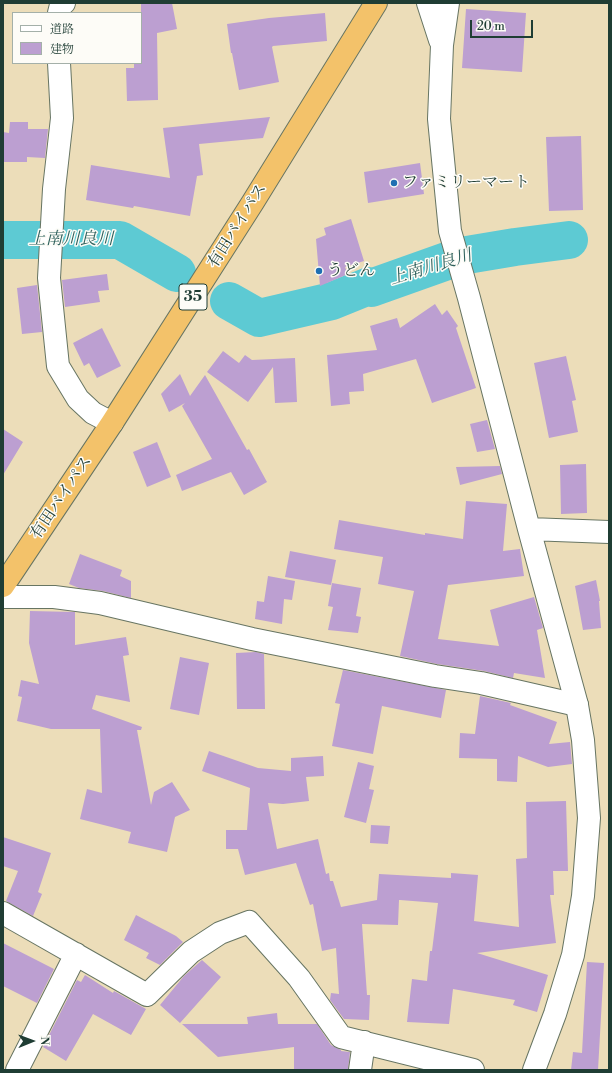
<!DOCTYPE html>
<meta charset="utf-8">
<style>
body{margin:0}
#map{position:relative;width:612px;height:1073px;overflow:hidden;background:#ecddb9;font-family:"Libre Bodoni","Noto Serif JP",serif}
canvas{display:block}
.frame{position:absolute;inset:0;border:4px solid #1f3d34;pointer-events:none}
.legend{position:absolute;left:12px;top:12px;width:130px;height:52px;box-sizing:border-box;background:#fdfcf7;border:1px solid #a4b0a9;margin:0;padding:5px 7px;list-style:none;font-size:12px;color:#1f3d34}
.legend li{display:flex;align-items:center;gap:8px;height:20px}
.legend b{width:20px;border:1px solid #a4b0a9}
.north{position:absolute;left:12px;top:1021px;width:40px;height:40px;-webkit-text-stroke:3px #fdfcf7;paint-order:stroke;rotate:89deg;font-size:11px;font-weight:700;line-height:16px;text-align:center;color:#1f3d34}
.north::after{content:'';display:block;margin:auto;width:14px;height:18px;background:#1f3d34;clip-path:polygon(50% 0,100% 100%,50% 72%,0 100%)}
.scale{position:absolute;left:470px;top:20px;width:63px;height:18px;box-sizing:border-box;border:2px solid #1f3d34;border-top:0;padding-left:5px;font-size:12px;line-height:14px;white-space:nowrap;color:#1f3d34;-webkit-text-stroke:3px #fdfcf7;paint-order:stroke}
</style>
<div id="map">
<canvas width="612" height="1073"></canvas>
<div class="frame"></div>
<ul class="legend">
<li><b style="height:5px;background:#fff"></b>道路</li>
<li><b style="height:11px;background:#bc9fd1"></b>建物</li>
</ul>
<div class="north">N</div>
<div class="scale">20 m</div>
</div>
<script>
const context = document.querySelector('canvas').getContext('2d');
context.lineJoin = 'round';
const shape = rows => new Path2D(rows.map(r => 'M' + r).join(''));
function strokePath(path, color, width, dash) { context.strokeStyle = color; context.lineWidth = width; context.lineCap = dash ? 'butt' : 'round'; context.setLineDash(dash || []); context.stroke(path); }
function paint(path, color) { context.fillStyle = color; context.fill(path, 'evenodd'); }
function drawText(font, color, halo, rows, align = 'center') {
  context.font = font + ' "Libre Bodoni","Noto Serif JP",serif'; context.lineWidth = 3; context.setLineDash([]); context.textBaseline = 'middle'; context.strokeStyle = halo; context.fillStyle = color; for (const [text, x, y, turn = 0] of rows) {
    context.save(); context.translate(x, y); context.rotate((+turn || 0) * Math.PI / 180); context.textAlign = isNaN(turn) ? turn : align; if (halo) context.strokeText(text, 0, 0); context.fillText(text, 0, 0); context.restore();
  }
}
strokePath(shape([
 [3,240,120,240,177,273],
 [229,301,259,318,332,301,369,286,371,288,461,256,515,247,569,240]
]), '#5dcad3', 38);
paint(shape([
 [141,3,172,3,177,29,157,33,158,100,127,101,126,68,134,68,134,63,141,63],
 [466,9,526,13,522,72,462,68],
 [325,13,327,41,273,46,272,47,279,82,239,90,232,53,231,53,227,24,269,18],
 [270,117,263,138,199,144,203,175,197,176,190,216,134,206,133,208,86,200,91,165,170,178,163,128],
 [10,122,28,122,28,129,48,129,45,158,27,157,27,162,3,162,3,132,9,133],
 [581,136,583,210,549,211,546,137],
 [420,163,424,194,368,203,364,172],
 [351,219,364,261,345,267,348,274,320,286,316,239,326,235,324,228],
 [107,274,109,290,98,291,100,302,65,307,62,280],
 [37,285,42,332,22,334,17,288],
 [435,304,442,315,447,310,458,326,456,328,476,388,432,403,416,359,363,374,364,391,349,392,350,404,331,406,327,355,377,350,370,326,397,318,400,328],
 [102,328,121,366,97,378,89,363,84,366,73,343],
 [223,351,239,363,245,355,252,360,295,358,297,402,275,403,273,367,248,402,207,372],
 [566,356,576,400,572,401,578,432,549,438,534,363],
 [180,374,190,396,205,375,247,450,249,449,267,482,244,495,231,472,182,491,176,475,212,459,182,406,185,403,169,412,161,394],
 [487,420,495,449,477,452,470,424],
 [3,429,23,442,3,475],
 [157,442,171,477,147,487,133,452],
 [586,464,587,513,561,514,560,465],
 [500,466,502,474,460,485,456,467],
 [466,501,507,504,503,551,520,549,524,576,448,585,438,639,499,646,490,610,534,597,543,628,537,630,545,678,514,673,513,678,484,671,437,664,400,656,414,591,378,584,383,557,334,549,339,520,425,535,425,533,463,539],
 [290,551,336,560,331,585,285,577],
 [80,554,122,570,120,576,131,581,131,598,103,591,79,588,69,584],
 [268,576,295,581,292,600,284,599,282,624,255,619,257,601,264,602],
 [596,580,600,601,599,601,601,628,583,630,575,586],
 [332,583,361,588,356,616,361,617,358,633,328,630,333,607,328,606],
 [30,611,75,612,75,645,126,637,129,655,123,656,130,702,96,695,92,709,142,727,141,730,137,730,151,805,154,792,172,782,190,810,175,817,167,852,128,843,131,832,80,819,87,789,102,793,100,729,51,729,17,721,22,697,18,696,21,680,39,684,29,643],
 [256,652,264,654,265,709,237,709,236,653],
 [180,657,209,663,199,715,170,709],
 [343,670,446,690,441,718,382,706,373,754,332,746,340,704,335,703],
 [480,696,511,703,510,705,557,722,549,744,570,742,572,764,548,767,518,756,517,782,497,781,497,759,459,758,460,733,475,734],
 [209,751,258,768,291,771,291,758,323,756,324,776,306,777,309,801,283,804,268,803,277,849,318,839,326,874,329,873,330,881,333,881,341,907,377,900,379,874,451,878,451,873,478,875,474,921,519,927,516,859,527,858,526,802,566,801,568,871,553,871,554,895,550,895,556,943,477,953,548,975,537,1012,513,1005,515,1000,453,989,449,1024,407,1022,412,979,427,981,430,951,432,951,438,903,400,900,399,900,398,925,362,924,367,995,370,995,369,1020,344,1019,330,1000,331,993,339,994,336,948,322,951,313,904,310,905,296,863,245,875,238,849,226,849,226,830,247,830,250,788,202,771],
 [358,762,374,766,369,789,374,790,366,823,344,817],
 [371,825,390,826,388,844,370,843],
 [3,837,51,853,38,892,42,894,33,916,6,901,18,871,3,866],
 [136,915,176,936,183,942,160,965,146,958,149,953,124,940],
 [3,943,54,969,37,1003,3,986],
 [202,960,221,977,180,1023,160,1005,184,976],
 [587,962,604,963,598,1070,571,1070,573,1052,582,1053],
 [85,975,113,993,114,991,146,1009,131,1035,93,1014,66,1061,43,1047,77,980,81,982],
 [277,1013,278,1024,317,1024,331,1045,341,1050,341,1051,350,1052,348,1070,294,1070,294,1047,218,1057,182,1024,248,1024,247,1017]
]), '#bc9fd1');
const minor = shape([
 [59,13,61,5,64,3],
 [59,63,62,118,54,189,49,278,58,366,78,399,93,413,112,423],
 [3,597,54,597,100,603,252,639,435,676,481,683,577,705],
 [3,913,147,995,191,952,220,933,249,922,299,978,341,1037,473,1070],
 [17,1070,76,954],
 [360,1070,364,1042]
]);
const tertiary = shape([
 [428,3,440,40],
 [448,3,442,45,439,119,450,231,469,298,529,529,577,705,583,740,589,818,583,896,573,955,555,1014,534,1070],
 [529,529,609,532]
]);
const trunk = shape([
 [3,586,112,423,253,202,376,3]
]);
strokePath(minor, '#677563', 24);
strokePath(tertiary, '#677563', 24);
strokePath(trunk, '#677563', 24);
strokePath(minor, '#fff', 22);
strokePath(tertiary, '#fff', 22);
strokePath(trunk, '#f3c26a', 22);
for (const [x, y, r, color] of [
 [394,183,4,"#1f6fb2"],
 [319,271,4,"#1f6fb2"]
]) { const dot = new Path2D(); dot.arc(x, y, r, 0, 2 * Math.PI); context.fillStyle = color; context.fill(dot); strokePath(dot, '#fdfcf7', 1.5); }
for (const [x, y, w] of [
 [193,297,28]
]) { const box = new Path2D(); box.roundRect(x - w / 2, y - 13, w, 26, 3); context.fillStyle = '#fdfcf7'; context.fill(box); strokePath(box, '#1f3d34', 1); }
drawText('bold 15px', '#1f3d34', null, [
 ["35",193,297]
]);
drawText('16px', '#1f3d34', '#fdfcf7', [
 ["ファミリーマート",402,183],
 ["うどん",327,271]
], 'left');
drawText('16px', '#1f3d34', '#fdfcf7', [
 ["有田バイパス",238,226,-58],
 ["有田バイパス",62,498,-56]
]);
drawText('italic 17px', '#2e605c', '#fdfcf7', [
 ["上南川良川",71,240],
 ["上南川良川",431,268,-17]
]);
</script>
